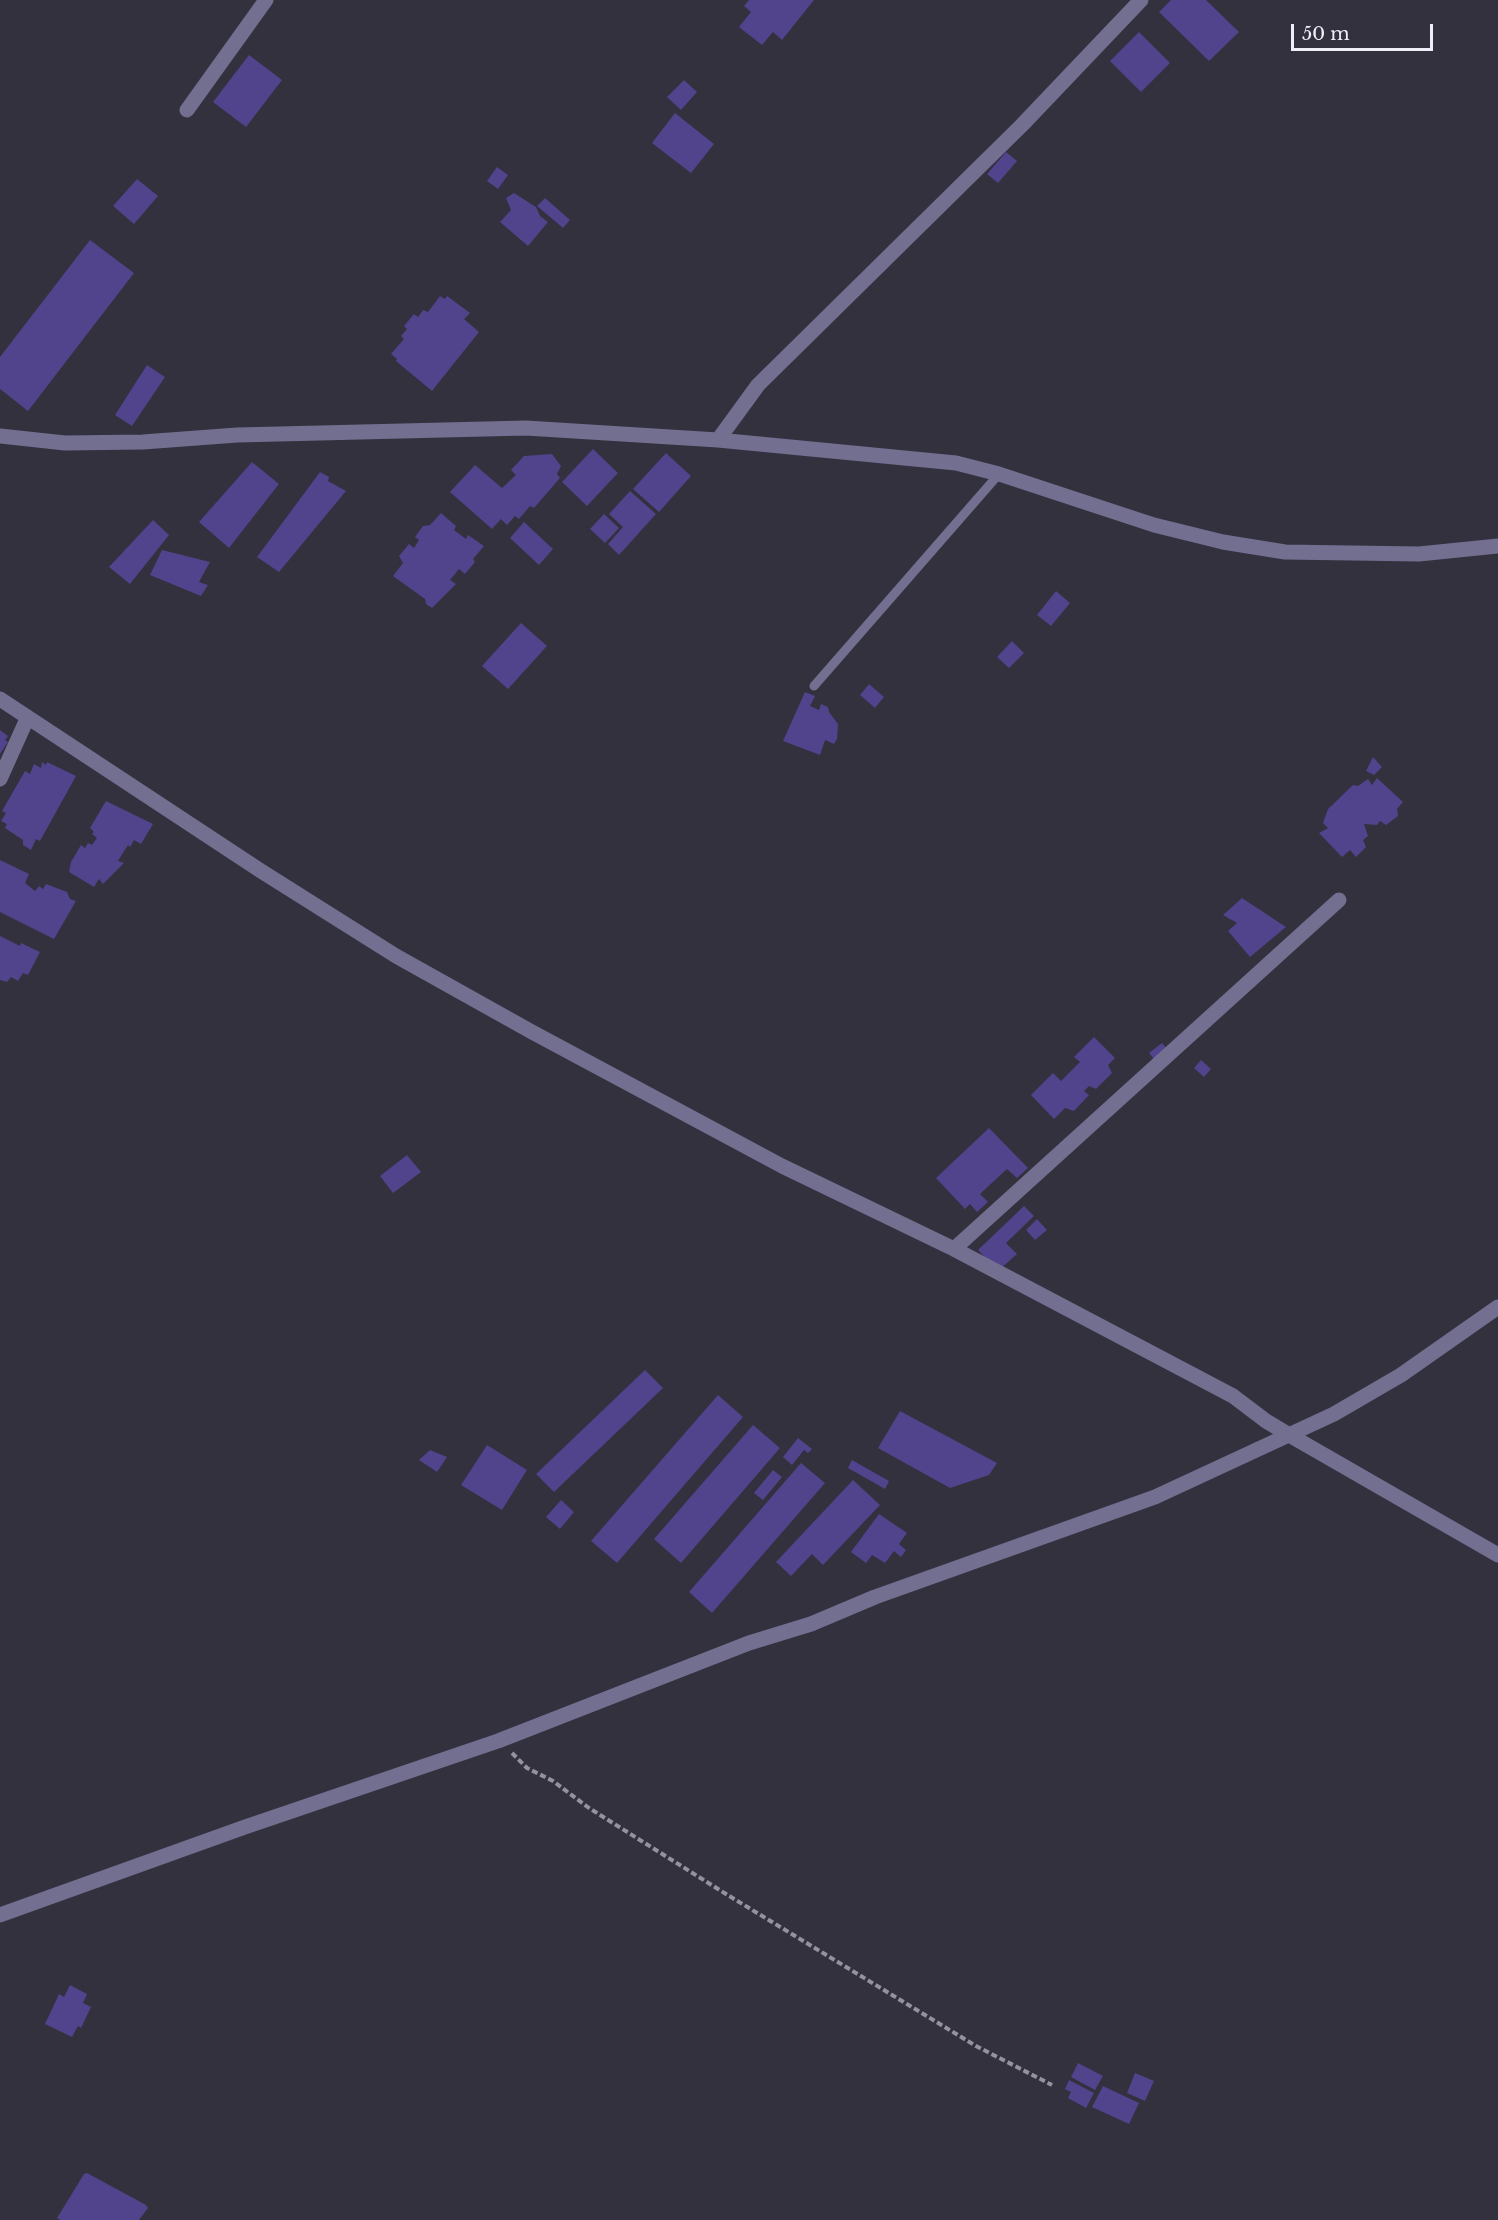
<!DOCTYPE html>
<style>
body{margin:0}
#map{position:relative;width:1498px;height:2220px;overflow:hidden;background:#33313e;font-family:"Libre Baskerville",serif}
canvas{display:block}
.scale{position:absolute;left:1291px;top:24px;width:142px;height:27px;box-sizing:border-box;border:3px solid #eeeef6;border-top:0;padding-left:8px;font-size:18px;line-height:21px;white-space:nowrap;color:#eeeef6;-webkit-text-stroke:4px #33313e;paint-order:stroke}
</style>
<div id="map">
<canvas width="1498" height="2220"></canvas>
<div class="scale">50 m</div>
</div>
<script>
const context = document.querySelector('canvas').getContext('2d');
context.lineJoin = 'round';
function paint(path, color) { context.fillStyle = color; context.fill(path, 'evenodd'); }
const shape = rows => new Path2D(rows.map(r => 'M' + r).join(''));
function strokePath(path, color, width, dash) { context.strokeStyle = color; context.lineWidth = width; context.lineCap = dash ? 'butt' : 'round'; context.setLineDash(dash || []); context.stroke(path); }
paint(shape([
 [749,0,814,0,782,40,773,32,762,45,739,27,751,12,744,6],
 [1171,0,1206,0,1239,32,1209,61,1159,12],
 [1139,32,1170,63,1141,92,1110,61],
 [249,55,282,80,246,127,213,102],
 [684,80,697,92,681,110,667,97],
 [675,113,714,144,691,173,652,143],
 [1006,152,1017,161,998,183,987,174],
 [497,167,508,175,498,189,487,181],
 [137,179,158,196,134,224,113,206],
 [514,193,536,207,540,216,548,222,528,246,500,222,511,210,506,198],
 [545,198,570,220,563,228,537,206],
 [90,240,134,273,28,411,0,389,0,357],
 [440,296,445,299,447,296,470,313,464,319,479,332,432,391,396,361,397,359,391,354,404,339,401,336,407,329,404,326,414,314,418,317,423,310,428,312],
 [147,365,165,377,132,426,115,415],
 [593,449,618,473,587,506,562,482],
 [666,453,691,476,659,512,633,489],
 [552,454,561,466,557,474,560,478,534,508,530,506,519,519,515,516,507,525,501,519,492,529,450,492,475,465,502,488,516,475,511,470,524,456],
 [252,462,279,484,229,548,199,522],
 [320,472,329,477,328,481,346,491,279,572,257,557],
 [630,491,656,514,619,555,608,544,623,527,609,514],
 [441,513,456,526,454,530,466,539,468,535,484,546,473,559,475,562,465,574,459,569,450,580,456,584,432,608,426,604,425,599,393,576,403,563,399,556,409,544,414,548,419,540,415,537,423,526,430,525],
 [604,514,619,528,605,543,590,529],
 [153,520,169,535,130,584,109,567],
 [524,522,553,549,539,565,510,538],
 [162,550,210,562,199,582,208,585,201,596,150,575],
 [1056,591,1070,603,1051,626,1037,615],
 [521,623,547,646,508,689,482,666],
 [1012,641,1024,653,1009,668,997,657],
 [869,684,884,697,875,708,860,695],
 [805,692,815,696,810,706,819,710,821,704,828,707,829,712,838,724,837,739,834,744,825,740,820,755,783,741],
 [0,730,8,736,5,740,8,742,0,754],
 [1373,757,1382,767,1374,775,1366,771],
 [42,762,46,765,47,762,76,776,40,841,36,839,31,850,23,845,23,840,5,828,7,824,1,821,6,813,2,811,25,771,30,774,34,764,41,768],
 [1377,778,1403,802,1397,809,1398,816,1386,825,1380,821,1377,825,1364,824,1368,836,1363,840,1366,847,1356,857,1350,850,1342,857,1319,833,1328,828,1323,823,1328,809,1353,785,1358,786,1368,779,1372,785],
 [106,801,153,824,141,844,134,840,130,847,128,845,118,861,124,863,103,884,99,879,94,887,69,872,71,862,81,845,85,848,88,843,92,845,97,838,92,834,94,832,90,828],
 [0,860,29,874,25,883,35,891,39,886,43,889,46,884,67,892,70,899,76,901,54,939,0,912],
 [1242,898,1286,927,1250,957,1228,931,1237,923,1223,915],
 [0,936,20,946,21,943,40,952,28,975,23,973,18,981,11,977,7,982,0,980],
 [1094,1037,1115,1058,1108,1065,1112,1073,1096,1089,1089,1086,1084,1091,1089,1095,1074,1111,1065,1108,1054,1119,1031,1095,1053,1073,1061,1081,1080,1062,1074,1057],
 [1162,1043,1167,1049,1154,1059,1149,1053],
 [1201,1060,1211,1069,1204,1077,1194,1068],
 [989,1128,1028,1168,1017,1178,1007,1169,980,1194,988,1202,977,1212,970,1204,965,1209,936,1178],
 [407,1155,421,1172,393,1193,380,1176],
 [1024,1206,1034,1216,1006,1243,1017,1254,998,1271,978,1250],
 [1037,1219,1047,1230,1035,1240,1026,1230],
 [645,1370,663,1388,554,1492,536,1474],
 [718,1395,743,1417,617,1563,591,1541],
 [900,1411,997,1463,989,1475,950,1488,878,1448],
 [753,1425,780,1448,681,1563,654,1539],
 [798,1438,812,1449,808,1453,804,1450,792,1465,783,1457],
 [487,1445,527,1470,502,1510,461,1485],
 [430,1450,447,1457,437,1472,419,1460],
 [852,1460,889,1481,885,1489,848,1468],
 [801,1463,825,1483,712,1613,689,1592],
 [773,1470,782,1477,763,1500,754,1493],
 [853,1480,880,1505,823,1565,812,1554,791,1576,776,1562],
 [561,1500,574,1512,560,1529,546,1517],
 [879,1514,907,1533,899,1544,906,1550,901,1557,894,1551,885,1563,872,1555,866,1563,851,1552],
 [70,1985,87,1994,83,2003,91,2007,81,2028,78,2026,72,2037,45,2024,59,1994,64,1997],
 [1078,2063,1103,2076,1095,2090,1071,2077],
 [1135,2073,1154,2081,1145,2101,1127,2093],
 [1069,2080,1094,2093,1086,2108,1068,2098,1071,2092,1065,2089],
 [1103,2086,1139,2103,1129,2124,1092,2107],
 [87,2173,146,2205,148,2208,139,2220,60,2220,57,2218,84,2174]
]), '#51438c');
strokePath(shape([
 [512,1753,527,1768,553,1781,589,1808,726,1894,976,2046,1052,2085]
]), '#93929d', 4, [6, 3]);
strokePath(shape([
 [814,686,999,474]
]), '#726f91', 9);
strokePath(shape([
 [187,110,266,0],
 [0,436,65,443,143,442,237,435,526,428,718,440,956,463,999,474,1154,525,1223,542,1285,552,1419,554,1498,546],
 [718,440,758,385,1022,125,1141,0],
 [0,699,261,871,396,956,532,1032,782,1166,954,1249,1233,1396,1266,1421,1291,1436,1498,1555],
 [0,779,27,719],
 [954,1249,1339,900],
 [0,1915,245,1827,498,1741,749,1643,811,1624,875,1597,1155,1497,1334,1414,1401,1375,1498,1307]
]), '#726f91', 15);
</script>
